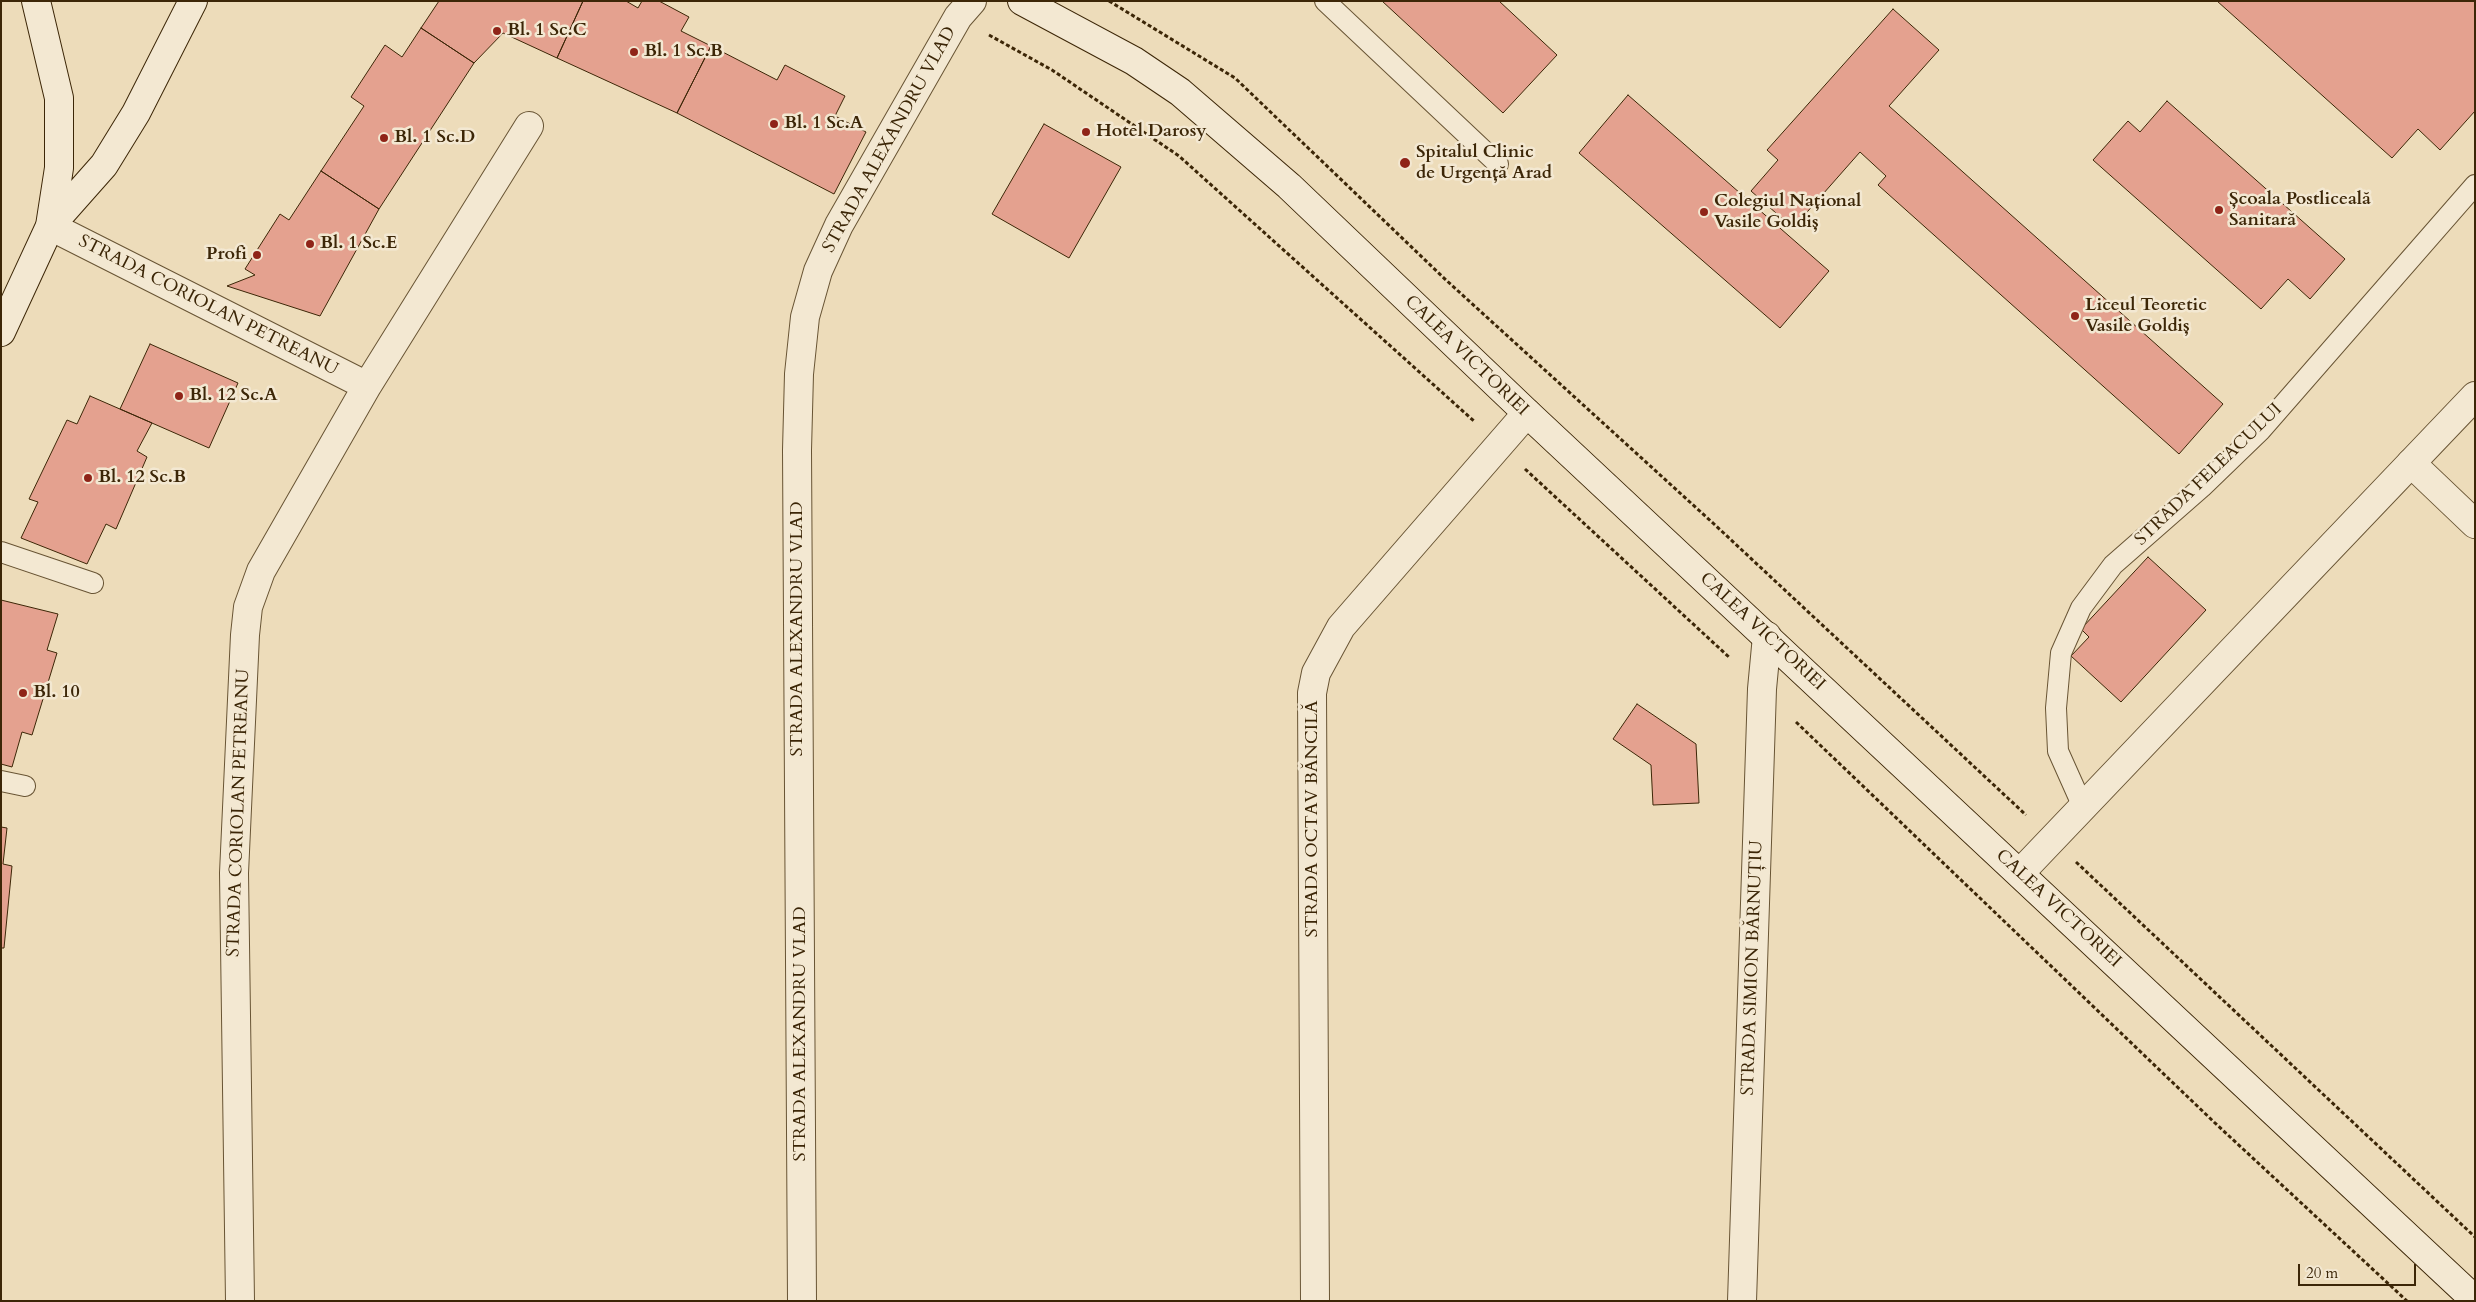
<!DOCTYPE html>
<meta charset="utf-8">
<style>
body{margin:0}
#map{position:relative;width:2476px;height:1302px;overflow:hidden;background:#eddcba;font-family:Cardo,serif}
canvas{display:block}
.frame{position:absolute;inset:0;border:2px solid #3c2607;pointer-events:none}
.scale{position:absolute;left:2298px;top:1264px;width:118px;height:22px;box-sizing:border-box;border:2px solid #3c2607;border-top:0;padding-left:6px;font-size:15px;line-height:18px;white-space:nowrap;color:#3c2607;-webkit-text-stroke:4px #f3e8d2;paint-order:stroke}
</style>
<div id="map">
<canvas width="2476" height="1302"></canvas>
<div class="frame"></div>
<div class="scale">20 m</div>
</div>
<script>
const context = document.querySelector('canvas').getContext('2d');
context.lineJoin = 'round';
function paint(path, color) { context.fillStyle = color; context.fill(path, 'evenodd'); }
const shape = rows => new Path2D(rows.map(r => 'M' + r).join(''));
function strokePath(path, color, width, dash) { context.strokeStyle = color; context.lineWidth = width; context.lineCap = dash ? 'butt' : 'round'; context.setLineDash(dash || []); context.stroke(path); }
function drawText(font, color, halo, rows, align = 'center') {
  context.font = font + ' Cardo,serif'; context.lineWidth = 5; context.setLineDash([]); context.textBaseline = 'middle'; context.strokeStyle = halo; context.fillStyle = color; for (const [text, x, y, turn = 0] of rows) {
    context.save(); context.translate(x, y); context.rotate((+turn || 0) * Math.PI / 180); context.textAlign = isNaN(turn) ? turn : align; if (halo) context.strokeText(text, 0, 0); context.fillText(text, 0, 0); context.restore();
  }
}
const building = shape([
 [439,1,583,1,557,58,503,33,474,63,421,28,439,1],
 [583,1,626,1,638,8,642,1,659,1,689,17,681,31,711,46,677,113,557,58,583,1],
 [1382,1,1499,1,1557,55,1503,113,1382,1],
 [2217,1,2475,1,2475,111,2440,150,2418,129,2392,158,2217,1],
 [1893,9,1939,50,1889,106,2223,404,2179,454,1878,185,1886,176,1860,152,1793,228,1751,191,1778,160,1767,150,1893,9],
 [421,28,474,63,379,209,321,171,364,106,351,97,385,45,402,57,421,28],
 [711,46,777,80,785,65,845,96,835,116,866,132,834,194,677,113,711,46],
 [1628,95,1829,271,1780,328,1579,153,1628,95],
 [2167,101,2345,259,2310,299,2288,279,2261,309,2093,160,2128,121,2140,132,2167,101],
 [1044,124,1121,167,1069,258,992,214,1044,124],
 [321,171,379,209,320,316,227,286,255,275,245,269,280,214,289,220,321,171],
 [150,344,238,383,209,448,120,409,150,344],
 [90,396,152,423,137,451,147,457,116,529,106,524,87,564,21,538,38,502,29,499,67,420,77,424,90,396],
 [2148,557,2206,610,2121,702,2071,656,2089,637,2081,629,2148,557],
 [1,600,58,614,47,650,57,653,32,735,22,732,12,767,1,764,1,600],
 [1637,704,1696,744,1699,803,1653,805,1651,765,1613,739,1637,704],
 [1,827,7,828,3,864,12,866,4,948,1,948,1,827]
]);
paint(building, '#e4a18f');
strokePath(building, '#3c2607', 1);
const service = shape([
 [1325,1,1498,164],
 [1,552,93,583],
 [1,781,25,786],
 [2083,807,2058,751,2056,708,2061,653,2081,608,2113,565,2202,487,2261,430,2475,185]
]);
const minor = shape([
 [50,226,367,386],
 [2411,463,2475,524],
 [240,1301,234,873,245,635,248,607,261,571,367,386,529,126],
 [802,1301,797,450,799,374,805,317,818,271,839,225,958,17,972,1],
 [1315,1301,1312,693,1316,673,1341,627,1527,413],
 [1742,1301,1762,689,1767,636]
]);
const tertiary = shape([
 [2020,873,2475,396]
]);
const secondary = shape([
 [1022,1,1134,61,1180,92,1289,186,1527,413,2475,1300],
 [50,226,104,165,136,113,193,1],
 [1,332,50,226,59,168,59,98,36,1]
]);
strokePath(service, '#685434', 22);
strokePath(minor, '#685434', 30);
strokePath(tertiary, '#685434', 30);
strokePath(secondary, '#3c2607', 30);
strokePath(shape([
 [1109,1,1235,78,1446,280,1714,524,2026,815],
 [989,35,1052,70,1179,156,1475,422],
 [1525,469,1730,658],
 [1796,722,2215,1123,2407,1301],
 [2076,862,2475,1237]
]), '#3c2607', 3, [4, 2.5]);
strokePath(service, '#f3e8d2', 20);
strokePath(minor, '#f3e8d2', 28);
strokePath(tertiary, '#f3e8d2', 28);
strokePath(secondary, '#f3e8d2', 28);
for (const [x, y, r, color] of [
 [497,31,5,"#8f2418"],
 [634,52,5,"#8f2418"],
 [774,124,5,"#8f2418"],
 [1086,132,5,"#8f2418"],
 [384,138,5,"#8f2418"],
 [1405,163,6,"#8f2418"],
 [2219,210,5,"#8f2418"],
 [1704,212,5,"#8f2418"],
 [310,244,5,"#8f2418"],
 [257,255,5,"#8f2418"],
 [2075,316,5,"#8f2418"],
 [179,396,5,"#8f2418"],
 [88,478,5,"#8f2418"],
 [23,693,5,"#8f2418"]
]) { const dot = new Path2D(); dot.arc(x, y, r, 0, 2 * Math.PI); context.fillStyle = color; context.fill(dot); strokePath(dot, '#f3e8d2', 2); }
drawText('bold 18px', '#3c2607', '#f3e8d2', [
 ["Bl. 1 Sc.C",507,31],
 ["Bl. 1 Sc.B",644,52],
 ["Bl. 1 Sc.A",784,124],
 ["Hotel Darosy",1096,132],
 ["Bl. 1 Sc.D",394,138],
 ["Spitalul Clinic",1416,153],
 ["de Urgență Arad",1416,174],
 ["Școala Postliceală",2229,200],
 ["Sanitară",2229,221],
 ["Colegiul Național",1714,202],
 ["Vasile Goldiș",1714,223],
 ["Bl. 1 Sc.E",320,244],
 ["Profi",247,255,"right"],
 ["Liceul Teoretic",2085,306],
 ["Vasile Goldiș",2085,327],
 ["Bl. 12 Sc.A",189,396],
 ["Bl. 12 Sc.B",98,478],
 ["Bl. 10",33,693]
], 'left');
drawText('18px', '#3c2607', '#f3e8d2', [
 ["STRADA ALEXANDRU VLAD",890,140,-61],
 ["STRADA CORIOLAN PETREANU",208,306,27],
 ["CALEA VICTORIEI",1466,356,44],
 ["STRADA FELEACULUI",2209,475,-44],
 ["STRADA ALEXANDRU VLAD",798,629,-90],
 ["CALEA VICTORIEI",1762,632,43],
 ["STRADA CORIOLAN PETREANU",239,813,-88],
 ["STRADA OCTAV BĂNCILĂ",1313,819,-90],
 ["CALEA VICTORIEI",2058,909,43],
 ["STRADA SIMION BĂRNUȚIU",1753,968,-88],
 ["STRADA ALEXANDRU VLAD",801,1034,-90]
]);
</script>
